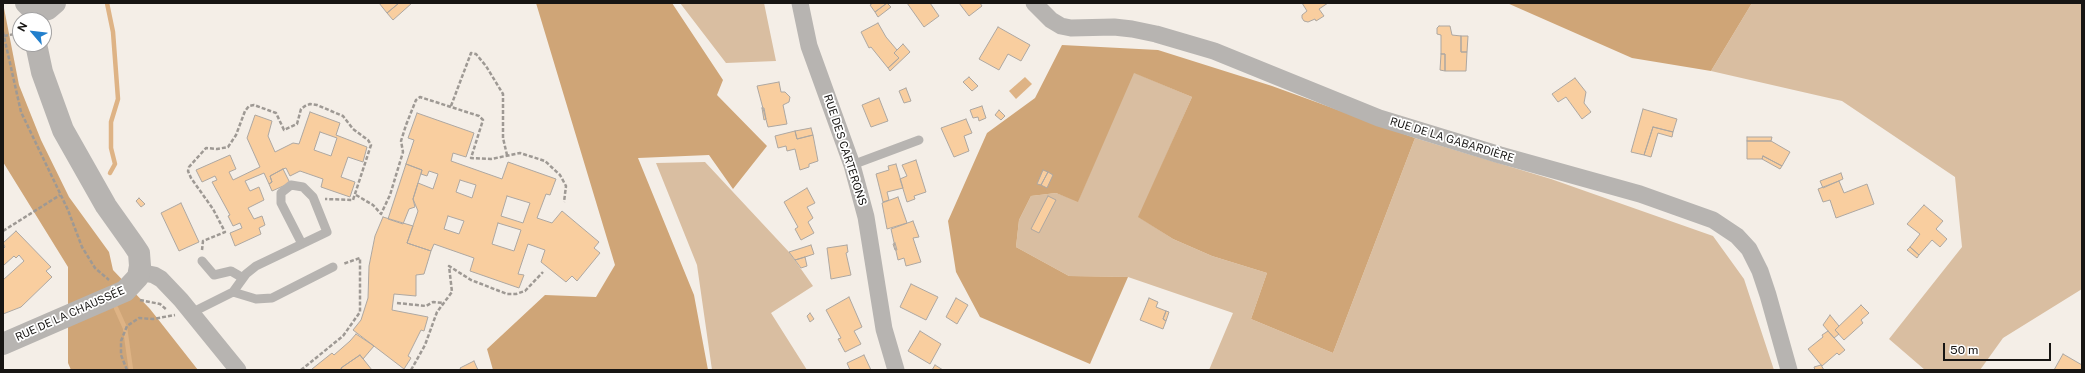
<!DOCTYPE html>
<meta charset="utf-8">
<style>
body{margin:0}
#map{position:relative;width:2085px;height:373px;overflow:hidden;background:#f4eee7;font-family:"Public Sans",sans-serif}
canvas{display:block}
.frame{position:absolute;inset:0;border:4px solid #171513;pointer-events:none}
.north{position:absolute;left:12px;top:12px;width:40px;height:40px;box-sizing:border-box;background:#fff;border:1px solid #a2a1a1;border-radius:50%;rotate:298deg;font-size:11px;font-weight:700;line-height:16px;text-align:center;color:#171513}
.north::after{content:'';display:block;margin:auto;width:14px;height:18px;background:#227fcc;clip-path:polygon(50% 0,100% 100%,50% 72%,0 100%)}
.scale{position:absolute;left:1943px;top:343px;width:108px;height:18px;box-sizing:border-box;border:2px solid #171513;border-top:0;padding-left:5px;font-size:12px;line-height:14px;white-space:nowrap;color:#171513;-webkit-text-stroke:3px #fff;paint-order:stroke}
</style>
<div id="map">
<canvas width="2085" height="373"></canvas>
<div class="frame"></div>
<div class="north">N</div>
<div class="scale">50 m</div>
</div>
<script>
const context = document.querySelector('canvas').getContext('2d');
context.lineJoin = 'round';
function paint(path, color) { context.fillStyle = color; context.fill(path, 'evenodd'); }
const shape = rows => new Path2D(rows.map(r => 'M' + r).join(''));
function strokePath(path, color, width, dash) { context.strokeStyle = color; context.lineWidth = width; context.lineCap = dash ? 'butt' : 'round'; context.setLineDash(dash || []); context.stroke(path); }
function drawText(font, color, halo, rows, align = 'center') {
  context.font = font + ' "Public Sans",sans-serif'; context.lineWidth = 3.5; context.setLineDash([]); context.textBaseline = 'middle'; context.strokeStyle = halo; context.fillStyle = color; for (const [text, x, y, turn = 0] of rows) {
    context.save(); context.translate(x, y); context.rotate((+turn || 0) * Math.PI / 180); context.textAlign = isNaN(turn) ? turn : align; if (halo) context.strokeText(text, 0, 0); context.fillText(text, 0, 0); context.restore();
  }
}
paint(shape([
 [680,3,764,3,776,61,726,63],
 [1752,3,2082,3,2082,289,2003,338,1980,370,1925,370,1889,339,1962,247,1955,177,1842,101,1711,71],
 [1133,72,1192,97,1139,217,1173,239,1212,256,1267,273,1251,319,1333,353,1415,138,1551,179,1713,236,1744,279,1774,370,1209,370,1233,313,1128,277,1069,276,1016,247,1019,220,1031,196,1056,193,1078,201],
 [705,162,789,252,813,286,771,313,807,370,712,370,697,265,656,163]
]), '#d9bea1');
paint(shape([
 [3,3,19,85,41,140,69,197,109,252,113,270,150,309,198,370,71,370,68,363,68,267,3,162],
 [536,3,672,3,723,80,717,95,767,146,733,189,709,155,638,158,694,295,708,370,493,370,487,349,545,295,596,297,615,265],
 [1507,3,1752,3,1711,71,1632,58],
 [1062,45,1158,50,1272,86,1415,138,1333,353,1251,319,1267,273,1212,256,1173,239,1138,217,1192,97,1134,73,1078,202,1056,193,1031,196,1019,220,1016,247,1069,276,1128,277,1090,364,980,317,956,272,948,221,987,133,1035,98]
]), '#cfa577');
paint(shape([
 [1025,77,1032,84,1016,99,1009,91]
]), '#deb385');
strokePath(shape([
 [107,3,113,32,118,99,111,122,111,148,115,164,110,173],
 [116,308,125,328,131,370]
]), '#deb385', 4.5);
const building = shape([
 [379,3,399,3,387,13,379,3],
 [399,3,412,3,393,20,387,13,399,3],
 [873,3,887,3,875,12,870,5,873,3],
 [887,3,891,7,878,17,875,12,887,3],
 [907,3,930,3,939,16,924,27,907,3],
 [959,3,980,3,982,6,969,16,959,3],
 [1302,3,1328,3,1319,9,1324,16,1316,21,1315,19,1308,22,1304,21,1302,18,1302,15,1307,11,1302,3],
 [878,23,886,37,897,50,894,53,899,58,888,68,871,47,869,48,861,32,878,23],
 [1439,26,1450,26,1452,35,1461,36,1461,52,1467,52,1466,71,1445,71,1445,54,1441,54,1441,35,1437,34,1437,28,1439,26],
 [998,27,1030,45,1021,61,1008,54,999,70,979,59,998,27],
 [1461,36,1468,36,1467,52,1461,52,1461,36],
 [903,44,910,52,890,71,888,68,899,58,894,53,903,44],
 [1441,54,1445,54,1445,71,1440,70,1441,54],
 [969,77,978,86,972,91,963,82,969,77],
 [1575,78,1586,92,1584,103,1591,112,1582,119,1566,97,1558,102,1552,94,1575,78],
 [779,82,781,92,785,92,790,97,789,102,783,105,787,124,768,127,757,86,779,82],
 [906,88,911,101,904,103,899,91,906,88],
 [879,98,888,121,871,127,862,105,879,98],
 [982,106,986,118,979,121,978,117,973,118,970,110,982,106],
 [762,108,764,108,766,119,764,120,762,108],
 [1643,109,1677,119,1673,132,1653,127,1644,155,1631,152,1643,109],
 [999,110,1005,116,1001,120,995,115,999,110],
 [310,112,340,123,336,135,367,147,363,162,348,157,341,177,355,182,350,197,321,187,323,179,300,171,290,176,286,168,283,169,270,176,272,182,269,184,264,173,245,181,250,191,259,187,264,200,248,208,254,219,262,216,265,225,259,228,261,234,235,246,230,233,242,228,240,223,233,226,228,216,230,215,212,182,217,180,215,176,202,182,196,170,230,155,236,169,229,172,233,180,260,167,247,138,255,115,272,121,268,136,275,152,293,143,299,144,310,112],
 [320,132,337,138,331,156,314,150,320,132],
 [417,113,474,133,466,157,453,153,451,161,502,179,508,162,556,179,550,195,546,194,537,218,552,223,562,211,599,242,594,248,600,253,577,281,572,276,566,282,541,262,545,250,528,244,518,274,524,275,519,288,470,271,474,258,434,244,431,251,407,243,418,211,413,199,418,183,433,189,438,174,429,171,427,176,421,174,422,170,406,164,414,140,408,138,417,113],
 [460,180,476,185,472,198,456,192,460,180],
 [507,196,530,203,523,223,501,216,507,196],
 [448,216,464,221,459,234,444,229,448,216],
 [498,223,521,230,514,251,492,244,498,223],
 [966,119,972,133,964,136,969,151,954,157,941,128,966,119],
 [1653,127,1673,132,1672,137,1658,133,1651,157,1644,155,1653,127],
 [811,128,813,135,797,139,795,131,811,128],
 [795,131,797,139,813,135,818,161,809,164,809,167,800,170,795,149,787,151,786,146,778,148,775,136,795,131],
 [1747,137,1772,137,1771,141,1747,141,1747,137],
 [1747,141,1771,141,1790,152,1782,166,1763,156,1762,159,1747,159,1747,141],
 [1763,156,1782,166,1780,169,1762,159,1763,156],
 [916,160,926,192,914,196,915,199,907,202,900,179,907,176,902,165,916,160],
 [406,164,422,170,413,199,415,207,409,209,403,224,388,219,406,164],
 [896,164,903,188,887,192,889,200,883,202,876,174,889,170,888,166,896,164],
 [283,169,290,183,272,191,269,184,272,182,270,176,283,169],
 [1043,170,1048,172,1041,185,1037,184,1043,170],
 [1048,172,1053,175,1047,188,1041,185,1048,172],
 [1841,173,1843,179,1823,188,1820,181,1841,173],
 [1839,181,1844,193,1867,184,1874,204,1836,218,1830,200,1823,202,1818,189,1839,181],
 [807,188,815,203,807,207,813,218,808,222,814,233,801,240,795,229,798,227,784,202,807,188],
 [1048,196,1056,200,1039,233,1031,229,1048,196],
 [898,197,907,223,887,229,882,203,898,197],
 [139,198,145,204,141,207,136,201,139,198],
 [181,203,199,242,179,251,161,213,181,203],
 [1924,205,1943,221,1936,229,1947,239,1940,247,1932,240,1919,255,1910,247,1920,234,1907,224,1924,205],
 [383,217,413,226,407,243,431,251,424,274,416,275,416,296,394,294,392,310,428,317,424,331,421,330,408,356,411,358,404,369,353,330,361,320,368,298,369,266,375,236,383,217],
 [913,221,919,237,913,238,921,262,906,266,904,258,898,260,891,229,913,221],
 [16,231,51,267,46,271,52,277,21,307,3,314,3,280,24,261,19,255,16,258,14,256,4,265,3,264,3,249,5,247,3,243,16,231],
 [895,243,897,250,895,250,893,244,895,243],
 [811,245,814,254,805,257,795,260,789,252,811,245],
 [847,245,848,252,846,253,851,275,831,279,827,248,847,245],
 [1910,247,1919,255,1917,258,1907,250,1910,247],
 [805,257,807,266,801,268,795,260,805,257],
 [911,284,938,297,926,320,900,307,911,284],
 [849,297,862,327,854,331,861,344,845,352,838,339,841,338,826,310,849,297],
 [956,298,968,305,957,324,946,317,956,298],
 [1149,298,1158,302,1156,307,1166,311,1163,319,1166,321,1163,329,1140,320,1149,298],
 [1861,305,1869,313,1861,320,1863,323,1844,340,1835,330,1861,305],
 [1166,311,1169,312,1166,321,1163,319,1166,311],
 [810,313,814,319,810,322,807,316,810,313],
 [1830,315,1839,326,1835,330,1839,334,1834,338,1823,325,1830,315],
 [920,331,941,344,930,364,908,351,920,331],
 [1828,331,1845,350,1839,355,1837,353,1822,366,1808,349,1823,337,1822,335,1828,331],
 [356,334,374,346,363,359,360,355,341,368,342,370,313,370,312,369,332,353,334,355,350,341,356,334],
 [2063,354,2082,365,2081,370,2054,370,2063,354],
 [360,355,372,370,342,370,341,368,360,355],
 [864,355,871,370,850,370,847,363,864,355],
 [474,361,478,370,461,370,460,368,474,361],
 [935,365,943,370,932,370,935,365],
 [1821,365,1824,370,1815,370,1814,367,1821,365]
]);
paint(building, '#f9ce9f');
strokePath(building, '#ada7a1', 1);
strokePath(shape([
 [3,32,21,112,68,210,82,247,95,268,109,280],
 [4,36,20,33],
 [451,106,471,53,476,54,486,66,503,94,503,138,507,155],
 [356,195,373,205,381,214,390,195,403,152,401,141,406,125,416,100,420,97,479,116,483,120,471,158,491,159,520,153,545,161,560,175,566,186,564,202],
 [3,231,60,195],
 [202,250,203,241,225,232,213,209,191,178,188,171,189,167,206,148,217,149,228,147,236,135,245,111,249,106,254,105,276,113,284,130,297,124,301,109,305,106,310,104,317,105,343,116,353,129,368,140,371,145,353,200,325,199],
 [140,300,160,304,167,310],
 [397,303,426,306,433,302,444,303],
 [127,370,121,355,121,341,127,326,139,318,153,319,175,315],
 [301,370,343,336,360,312,360,258,343,264],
 [411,370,425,345,437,312,452,292,449,266,471,280,507,294,516,294,525,291,543,272]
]), '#9e9994', 2.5, [4, 2]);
strokePath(shape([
 [852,165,919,140],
 [202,261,214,275,231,271,243,278],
 [233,292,246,274,256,266,302,244,327,232,313,197,303,187,291,185,281,193,281,203,302,244],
 [191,313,233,292,256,299,272,298,333,267]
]), '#b7b4b1', 9);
strokePath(shape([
 [800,3,809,46,852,165,866,217,884,329,896,370],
 [1034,3,1051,20,1061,26,1071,28,1114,27,1132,29,1156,34,1214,51,1379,118,1500,155,1640,194,1713,220,1737,236,1749,249,1760,271,1768,295,1789,370],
 [139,272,154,275,161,279,181,300,238,370]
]), '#b7b4b1', 17);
strokePath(shape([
 [26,3,32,9,40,11,48,9,55,3],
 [3,344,125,291,138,277,140,266,139,253,133,244,106,206,63,130,42,72,36,44]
]), '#b7b4b1', 22);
drawText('11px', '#171513', '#fff', [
 ["RUE DE LA GABARDIÈRE",1452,140,17],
 ["RUE DES CARTERONS",845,150,72],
 ["RUE DE LA CHAUSSÉE",70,314,-24]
]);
</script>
